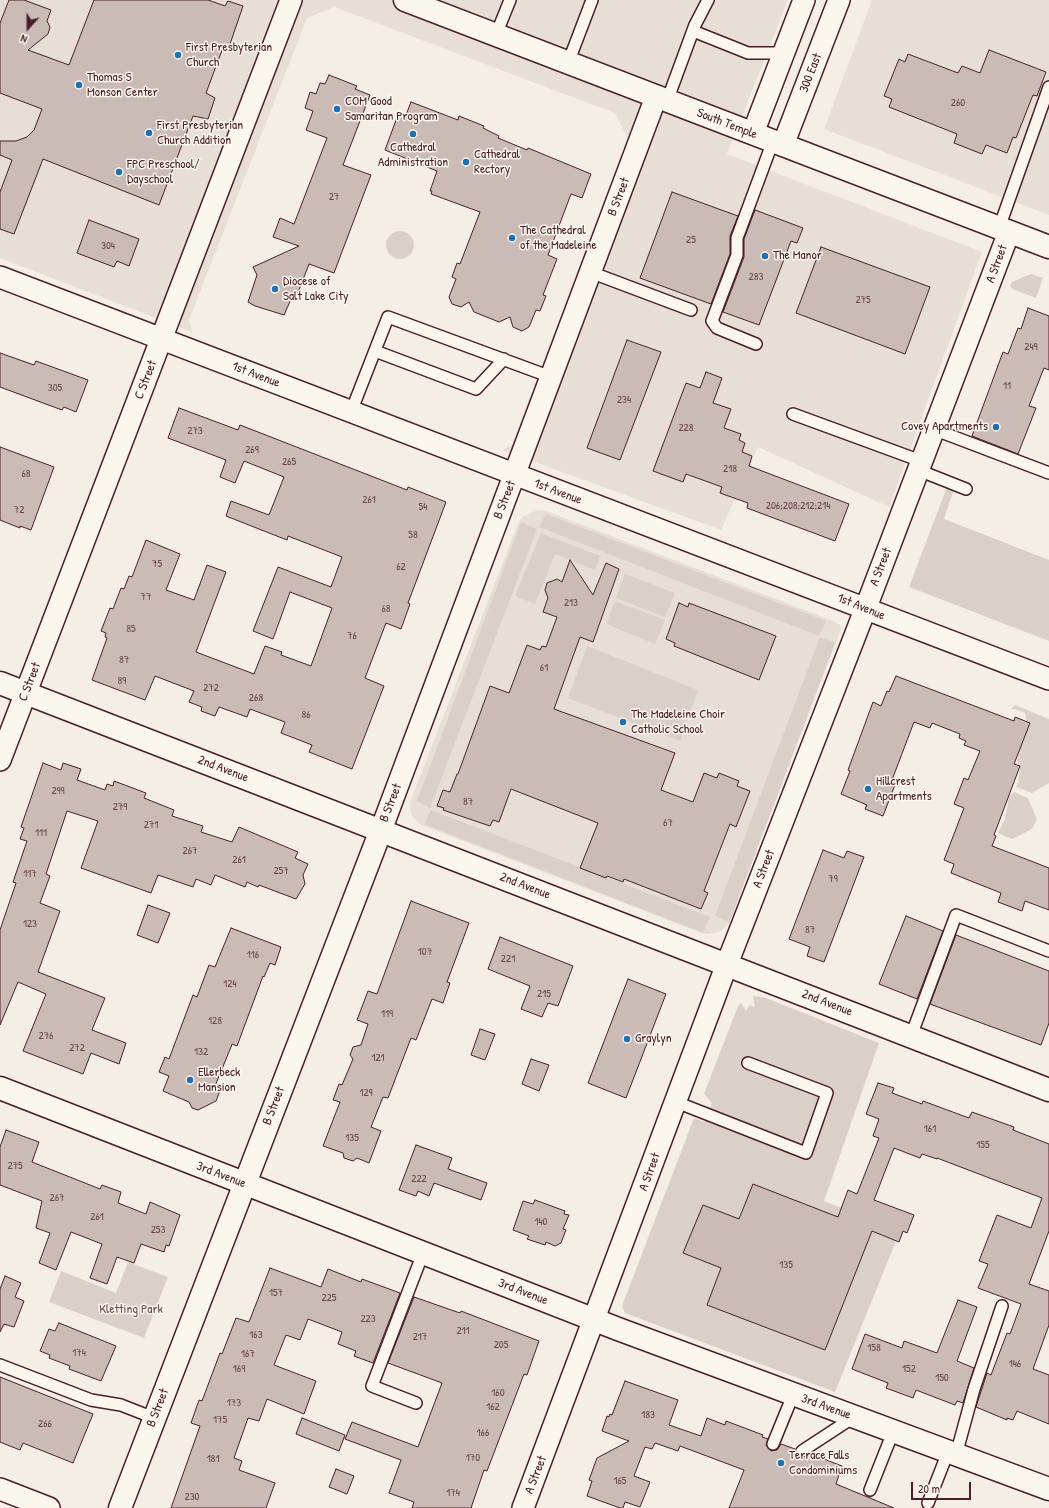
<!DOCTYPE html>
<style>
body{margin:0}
#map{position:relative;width:1049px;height:1508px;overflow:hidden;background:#f4eee4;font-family:"Patrick Hand",sans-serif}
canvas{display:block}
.north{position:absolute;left:8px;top:8px;width:40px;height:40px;-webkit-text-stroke:3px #fbf7ec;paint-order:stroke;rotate:201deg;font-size:11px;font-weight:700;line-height:16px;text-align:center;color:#4a1f2b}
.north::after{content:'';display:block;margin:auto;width:14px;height:18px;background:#4a1f2b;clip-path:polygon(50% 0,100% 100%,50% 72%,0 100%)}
.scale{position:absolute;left:911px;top:1482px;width:60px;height:18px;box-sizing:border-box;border:2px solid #4a1f2b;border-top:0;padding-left:5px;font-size:12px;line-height:14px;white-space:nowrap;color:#4a1f2b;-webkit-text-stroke:3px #fbf7ec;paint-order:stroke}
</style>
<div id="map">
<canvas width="1049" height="1508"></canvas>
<div class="north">N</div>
<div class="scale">20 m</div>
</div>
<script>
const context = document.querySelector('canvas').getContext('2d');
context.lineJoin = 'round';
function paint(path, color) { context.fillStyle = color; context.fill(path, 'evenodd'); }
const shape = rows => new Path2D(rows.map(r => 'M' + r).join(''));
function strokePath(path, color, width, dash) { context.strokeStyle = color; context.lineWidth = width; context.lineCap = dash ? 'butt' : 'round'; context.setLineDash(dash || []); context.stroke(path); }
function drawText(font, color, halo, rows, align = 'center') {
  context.font = font + ' "Patrick Hand",sans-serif'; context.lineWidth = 3; context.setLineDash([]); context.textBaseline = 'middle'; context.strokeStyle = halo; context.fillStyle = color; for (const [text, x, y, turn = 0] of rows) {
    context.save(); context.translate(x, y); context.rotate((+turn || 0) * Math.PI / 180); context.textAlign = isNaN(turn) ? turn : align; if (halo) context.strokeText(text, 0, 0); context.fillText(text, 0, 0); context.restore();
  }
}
paint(shape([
 [0,0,788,0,727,154,982,252,889,507,758,447,721,530,502,450,512,445,628,139,615,113,334,7,307,18,189,320,192,332,0,258],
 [872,0,1049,0,1049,215,824,129],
 [538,510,546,511,836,622,840,625,841,629,729,923,720,932,708,934,702,933,419,824,411,814,410,802,519,521,524,516]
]), '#e7dfd6');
paint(shape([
 '386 245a14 14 0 1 1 28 0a14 14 0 1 1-28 0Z',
 [1031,274,1043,278,1036,298,1012,289,1010,285,1012,282],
 [947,487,954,489,944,519,1049,560,1049,641,909,587],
 [546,514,826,621,819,636,539,527],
 [521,522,537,529,430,808,417,801],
 [541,533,600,556,595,570,555,554,535,604,515,596],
 [625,574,675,593,665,617,616,598],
 [615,601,665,620,655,644,606,624],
 [820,637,835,643,729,923,715,916],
 [587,646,698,690,680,741,568,698],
 [1015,705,1049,719,1049,783,1032,793,1016,787,1018,783,1020,769,1017,761,1027,724,1025,713,1015,709,1011,709],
 [1014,792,1028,798,1037,819,1032,829,1012,839,998,833,1005,819,1009,797],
 [431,810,710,917,703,933,424,824],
 [753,996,766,998,879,1043,824,1201,885,1224,881,1235,896,1241,835,1392,625,1313,622,1306,694,1118,704,1122,712,1103,704,1094,738,1006,741,1003,746,1011,750,1005,755,1007],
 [128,1262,168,1277,144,1338,49,1302,61,1271,116,1293]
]), '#dbd0c9');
const building = shape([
 [9,0,24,0,51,10,47,21,50,27,48,34,28,50,69,65,94,0,208,0,225,6,228,1,243,6,229,47,224,45,206,93,215,98,208,119,193,116,159,205,43,159,14,234,0,229,0,192,12,160,0,155,0,141,16,141,27,137,34,130,42,109,0,93,0,23,9,0],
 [989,50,1046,72,1037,96,1033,95,1016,138,1013,137,1007,153,986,145,982,154,954,143,957,134,889,107,892,99,884,96,899,59,905,62,908,54,958,73,962,66,980,73,989,50],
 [329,75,357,86,355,89,370,95,343,165,371,175,334,273,309,264,296,298,292,297,284,315,255,306,248,302,257,275,253,267,299,246,273,237,280,218,294,224,327,138,306,130,313,111,305,108,310,92,316,94,320,83,325,84,329,75],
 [411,102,458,120,459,116,484,126,483,128,499,136,498,138,527,150,528,148,591,174,582,198,571,194,548,255,557,259,543,295,546,296,540,311,536,310,529,327,522,331,513,327,510,317,499,322,474,312,469,302,461,307,452,304,449,297,456,279,452,277,457,263,460,264,480,212,431,194,432,191,430,191,437,171,385,150,399,112,406,115,411,102],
 [672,192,738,216,730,236,730,254,711,304,640,278,672,192],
 [755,210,803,228,797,243,791,241,759,325,723,312,744,257,744,239,755,210],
 [89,220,139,239,129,266,117,261,114,267,77,253,89,220],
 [821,247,930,287,905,354,796,313,821,247],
 [1028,308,1049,316,1049,370,1044,368,1029,406,1036,408,1018,454,972,436,1003,352,1008,354,1018,328,1021,329,1028,308],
 [627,340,661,352,620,460,587,448,627,340],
 [0,353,34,365,36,361,88,380,76,412,64,407,62,410,0,387,0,353],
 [706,372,722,378,713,403,731,409,724,428,741,434,739,440,745,443,742,452,752,456,749,466,849,504,835,541,747,508,748,503,720,493,722,487,686,474,683,482,653,471,686,383,700,388,706,372],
 [179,408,238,430,240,425,407,490,408,487,446,502,408,603,410,604,401,629,386,623,365,678,384,686,352,769,309,752,312,745,281,733,285,722,250,709,247,717,219,707,215,716,201,711,202,707,189,702,194,691,155,676,145,700,92,680,107,638,105,637,106,633,101,631,110,608,113,609,121,588,124,589,129,576,132,577,146,540,180,554,166,590,194,600,207,565,226,572,196,652,254,674,265,646,282,652,281,655,311,666,332,608,290,592,273,639,253,631,278,567,331,587,342,557,288,536,287,540,226,516,231,501,269,515,284,477,244,461,235,483,220,477,226,460,168,438,179,408],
 [0,447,54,467,31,530,20,526,20,528,0,520,0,447],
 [570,560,593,595,606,563,619,569,593,642,580,637,554,709,675,753,661,790,693,802,704,773,717,778,719,773,739,781,737,786,750,791,736,827,730,824,704,891,708,893,701,909,624,879,623,882,607,876,606,878,580,868,598,823,511,789,499,822,493,820,490,826,443,810,444,808,437,806,443,790,450,792,457,774,458,774,490,686,509,693,527,645,540,650,542,646,546,647,557,617,543,612,548,598,545,590,547,583,557,579,562,582,570,560],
 [679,603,688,607,689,603,776,636,759,680,674,646,675,643,666,639,679,603],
 [896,676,1014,721,1015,717,1030,723,1014,764,1020,766,994,835,996,836,992,846,1049,868,1049,910,1025,901,1022,911,998,902,1001,893,951,873,954,864,944,860,964,808,954,804,964,778,968,780,980,751,964,745,966,741,959,738,960,734,932,723,930,728,914,722,892,780,896,782,883,816,865,809,867,805,841,794,850,771,848,770,873,702,881,706,887,691,889,692,896,676],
 [43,763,61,770,63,763,81,769,77,780,105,790,107,784,113,786,114,781,146,793,144,798,174,810,172,816,203,826,201,832,232,842,239,827,298,852,295,858,308,864,303,875,305,884,296,899,259,885,258,887,247,882,245,887,215,875,211,885,196,879,193,887,158,875,151,893,81,868,98,821,67,811,46,874,50,876,40,903,60,911,38,972,105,998,92,1030,126,1043,119,1064,91,1053,83,1074,23,1051,46,994,18,982,0,1025,0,930,16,883,13,882,27,841,20,839,24,828,21,827,43,763],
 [823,850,844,858,847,851,864,857,824,962,807,956,810,947,789,939,823,850],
 [411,901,469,923,447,982,450,983,443,1003,432,999,416,1040,411,1038,388,1098,383,1097,371,1127,381,1131,369,1163,357,1158,353,1161,344,1158,343,1153,323,1146,340,1102,333,1100,339,1084,342,1085,353,1059,350,1055,353,1047,361,1045,368,1024,357,1020,368,991,377,994,411,901],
 [148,905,170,913,158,943,137,935,148,905],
 [906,916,943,931,917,999,879,984,906,916],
 [231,928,281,947,275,965,270,963,264,977,263,976,237,1046,232,1044,231,1047,215,1086,221,1088,216,1101,198,1110,192,1108,189,1102,163,1091,169,1076,159,1072,165,1057,169,1059,193,995,197,997,209,965,215,967,231,928],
 [956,935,1049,971,1049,1023,1041,1045,930,1004,956,935],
 [500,937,573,966,558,1006,548,1003,542,1017,521,1009,530,986,488,969,500,937],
 [628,979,666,994,626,1098,588,1083,628,979],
 [480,1029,495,1034,485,1060,471,1055,480,1029],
 [531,1059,549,1065,539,1091,522,1084,531,1059],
 [878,1083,894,1088,892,1093,922,1104,923,1101,969,1118,972,1112,1014,1127,1013,1130,1049,1144,1049,1231,1029,1284,1049,1291,1049,1325,1033,1369,1049,1375,1049,1424,1017,1411,1013,1420,1007,1418,1007,1420,976,1407,987,1373,991,1375,1007,1333,1010,1334,1021,1304,978,1288,988,1264,979,1261,997,1215,1031,1228,1042,1198,937,1158,937,1159,922,1154,920,1158,894,1148,874,1200,914,1215,907,1233,903,1231,899,1242,872,1231,825,1350,707,1305,721,1268,683,1253,703,1205,739,1219,753,1184,838,1217,848,1190,857,1194,879,1138,873,1136,879,1119,866,1114,878,1083],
 [6,1130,39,1142,32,1162,100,1189,102,1185,121,1192,118,1203,146,1214,150,1202,180,1215,169,1246,166,1245,164,1252,141,1244,134,1263,117,1257,107,1284,90,1278,102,1244,71,1232,56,1270,39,1263,50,1233,36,1228,42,1201,0,1185,0,1147,6,1130],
 [416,1145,452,1158,448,1169,487,1183,481,1200,434,1183,429,1196,418,1191,416,1196,399,1190,416,1145],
 [535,1200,565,1211,564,1214,569,1215,563,1229,566,1230,561,1243,555,1246,546,1242,545,1245,527,1239,529,1236,513,1230,523,1201,533,1204,535,1200],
 [270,1268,321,1287,328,1269,361,1282,362,1279,400,1293,373,1363,354,1356,356,1351,338,1344,342,1332,308,1319,300,1340,286,1335,274,1365,316,1381,304,1414,267,1399,259,1421,248,1418,234,1458,242,1461,239,1470,275,1483,266,1508,171,1508,200,1426,191,1423,199,1400,202,1401,220,1353,222,1354,236,1318,249,1322,270,1268],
 [5,1276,21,1283,15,1297,24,1301,14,1327,4,1324,0,1332,0,1289,5,1276],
 [414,1297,460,1313,461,1311,539,1341,527,1375,524,1374,487,1471,484,1470,471,1508,412,1508,414,1502,389,1493,401,1460,345,1439,352,1422,418,1447,442,1383,388,1363,414,1297],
 [958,1300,977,1307,957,1361,974,1368,963,1403,957,1401,955,1405,916,1390,913,1398,886,1388,888,1383,852,1369,865,1334,902,1348,904,1341,937,1353,958,1300],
 [59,1323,116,1346,101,1381,69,1369,70,1366,49,1358,50,1355,40,1351,49,1329,55,1331,59,1323],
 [0,1377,93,1414,73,1463,23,1443,20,1450,0,1442,0,1377],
 [625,1381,678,1400,669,1425,701,1436,707,1418,725,1425,726,1421,763,1435,762,1437,768,1439,766,1445,771,1451,777,1450,781,1444,795,1449,796,1454,799,1457,811,1454,842,1466,836,1484,894,1508,729,1508,744,1470,680,1446,678,1451,655,1443,652,1449,645,1447,634,1476,650,1482,640,1507,625,1502,623,1508,620,1508,587,1496,592,1481,589,1480,597,1458,629,1441,602,1431,607,1416,609,1417,610,1414,612,1415,625,1381],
 [302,1418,345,1435,339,1451,296,1434,302,1418],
 [336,1469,354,1476,347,1494,329,1487,336,1469]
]);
paint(building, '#cabbb6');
strokePath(building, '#4a1f2b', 1);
const lane = shape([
 [693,31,748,53,784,53],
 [496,35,510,0],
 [568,63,592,0],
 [667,101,695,25,708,0],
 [999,228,1049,87],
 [590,272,691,310],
 [756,344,717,328,712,321,737,255,737,238,773,141],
 [375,351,476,389,504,359],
 [351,412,388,317,551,377],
 [793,414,921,461],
 [933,429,1049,473],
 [918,470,966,489],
 [911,1036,956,915,1049,951],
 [676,1102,806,1153,827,1093,748,1063],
 [0,1365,91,1400,121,1405,154,1418],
 [416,1403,372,1386,423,1253],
 [773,1444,793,1395],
 [802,1451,854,1417],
 [956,1455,974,1389,1002,1306],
 [870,1490,893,1432],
 [928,1503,948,1452]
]);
const street = shape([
 [753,133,804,0],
 [783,145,839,0],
 [0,277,1049,679],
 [0,760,291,0],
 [381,830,656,97],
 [0,1489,49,1508],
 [523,1508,727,964,865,610,1009,232]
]);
const secondary = shape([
 [0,683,1049,1090],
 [0,1088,618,1329,1049,1489],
 [120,1508,381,830]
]);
const primary = shape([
 [405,0,1049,247]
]);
strokePath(lane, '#4a1f2b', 14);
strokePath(street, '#4a1f2b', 24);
strokePath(secondary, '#4a1f2b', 25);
strokePath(primary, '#4a1f2b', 25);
strokePath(lane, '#fbf7ec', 11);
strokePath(street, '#fbf7ec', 21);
strokePath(secondary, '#fbf7ec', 22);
strokePath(primary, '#fbf7ec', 22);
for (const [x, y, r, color] of [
 [178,55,4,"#1f6fb2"],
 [79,85,4,"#1f6fb2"],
 [337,109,4,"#1f6fb2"],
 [149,133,4,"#1f6fb2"],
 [413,134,4,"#1f6fb2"],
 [466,162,4,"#1f6fb2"],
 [119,172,4,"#1f6fb2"],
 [512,238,4,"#1f6fb2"],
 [765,256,4,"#1f6fb2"],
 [275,289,4,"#1f6fb2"],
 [996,427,4,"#1f6fb2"],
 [623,722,4,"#1f6fb2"],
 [868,789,4,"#1f6fb2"],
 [627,1039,4,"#1f6fb2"],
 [190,1080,4,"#1f6fb2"],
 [781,1463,4,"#1f6fb2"]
]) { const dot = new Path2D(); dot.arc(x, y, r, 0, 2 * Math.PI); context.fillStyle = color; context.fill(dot); strokePath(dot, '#fbf7ec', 1.5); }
drawText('11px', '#6a464e', null, [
 ["260",958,103],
 ["27",334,197],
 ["25",691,240],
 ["304",108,246],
 ["283",756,277],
 ["275",863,300],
 ["249",1031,347],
 ["11",1007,386],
 ["305",55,388],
 ["234",624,400],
 ["228",686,428],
 ["273",195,431],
 ["269",252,450],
 ["265",289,462],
 ["218",730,469],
 ["68",26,474],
 ["261",369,500],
 ["206;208;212;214",798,506],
 ["54",423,507],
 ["72",19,510],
 ["58",413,535],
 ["75",157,564],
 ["62",401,567],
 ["77",146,597],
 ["213",571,603],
 ["68",386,609],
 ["85",131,629],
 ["76",352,636],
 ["87",124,660],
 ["61",544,668],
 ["89",122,681],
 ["272",211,688],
 ["268",256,698],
 ["86",306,715],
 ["299",58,791],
 ["87",468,802],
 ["279",120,807],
 ["67",668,823],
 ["271",151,825],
 ["111",41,833],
 ["267",190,851],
 ["261",239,860],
 ["257",281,871],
 ["117",30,874],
 ["79",833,879],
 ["123",30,924],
 ["87",810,930],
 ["107",425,952],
 ["116",253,955],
 ["221",508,959],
 ["124",230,984],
 ["215",544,994],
 ["119",387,1014],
 ["128",215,1021],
 ["276",46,1036],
 ["272",77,1048],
 ["132",201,1052],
 ["121",378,1058],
 ["129",366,1093],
 ["161",930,1129],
 ["135",352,1138],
 ["155",983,1145],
 ["275",15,1166],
 ["222",419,1179],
 ["267",57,1198],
 ["261",97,1217],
 ["140",541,1222],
 ["253",158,1230],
 ["135",786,1265],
 ["157",276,1293],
 ["225",329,1298],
 ["223",368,1319],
 ["211",463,1331],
 ["163",256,1335],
 ["217",420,1337],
 ["205",501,1345],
 ["158",874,1348],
 ["174",79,1353],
 ["167",248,1354],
 ["146",1015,1364],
 ["169",239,1369],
 ["152",909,1369],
 ["150",942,1378],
 ["160",498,1393],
 ["173",234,1403],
 ["162",493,1407],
 ["183",648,1415],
 ["175",220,1420],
 ["266",45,1424],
 ["166",483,1433],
 ["170",473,1458],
 ["181",213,1459],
 ["165",620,1481],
 ["174",453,1493],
 ["230",192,1497]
]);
drawText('13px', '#4a1f2b', '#fbf7ec', [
 ["First Presbyterian",186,48],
 ["Church",186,63],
 ["Thomas S",87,78],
 ["Monson Center",87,93],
 ["COM Good",345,102],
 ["Samaritan Program",345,117],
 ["First Presbyterian",157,126],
 ["Church Addition",157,141],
 ["Cathedral",413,148,"center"],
 ["Administration",413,163,"center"],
 ["Cathedral",474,155],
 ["Rectory",474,170],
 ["FPC Preschool/",127,165],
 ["Dayschool",127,180],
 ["The Cathedral",520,231],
 ["of the Madeleine",520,246],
 ["The Manor",773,256],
 ["Diocese of",283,282],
 ["Salt Lake City",283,297],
 ["Covey Apartments",988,427,"right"],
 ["The Madeleine Choir",631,715],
 ["Catholic School",631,730],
 ["Hillcrest",876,782],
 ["Apartments",876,797],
 ["Graylyn",635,1039],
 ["Ellerbeck",198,1073],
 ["Mansion",198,1088],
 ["Terrace Falls",789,1456],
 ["Condominiums",789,1471]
], 'left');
drawText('13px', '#4a1f2b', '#fbf7ec', [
 ["300 East",811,73,-69],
 ["South Temple",727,124,21],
 ["B Street",619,197,-69],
 ["A Street",997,264,-70],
 ["1st Avenue",256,375,21],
 ["C Street",146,380,-69],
 ["1st Avenue",558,492,21],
 ["B Street",505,500,-69],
 ["A Street",881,567,-69],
 ["1st Avenue",861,607,22],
 ["C Street",30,682,-69],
 ["2nd Avenue",223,769,21],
 ["B Street",391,803,-69],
 ["A Street",764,869,-69],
 ["2nd Avenue",525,886,21],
 ["2nd Avenue",827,1003,21],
 ["B Street",274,1106,-69],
 ["A Street",650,1172,-70],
 ["3rd Avenue",221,1175,21],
 ["3rd Avenue",523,1292,21],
 ["3rd Avenue",826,1407,20],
 ["B Street",158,1408,-69],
 ["A Street",536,1475,-69]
]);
drawText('13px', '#6e4b52', '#fbf7ec', [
 ["Kletting Park",131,1310]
]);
</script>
